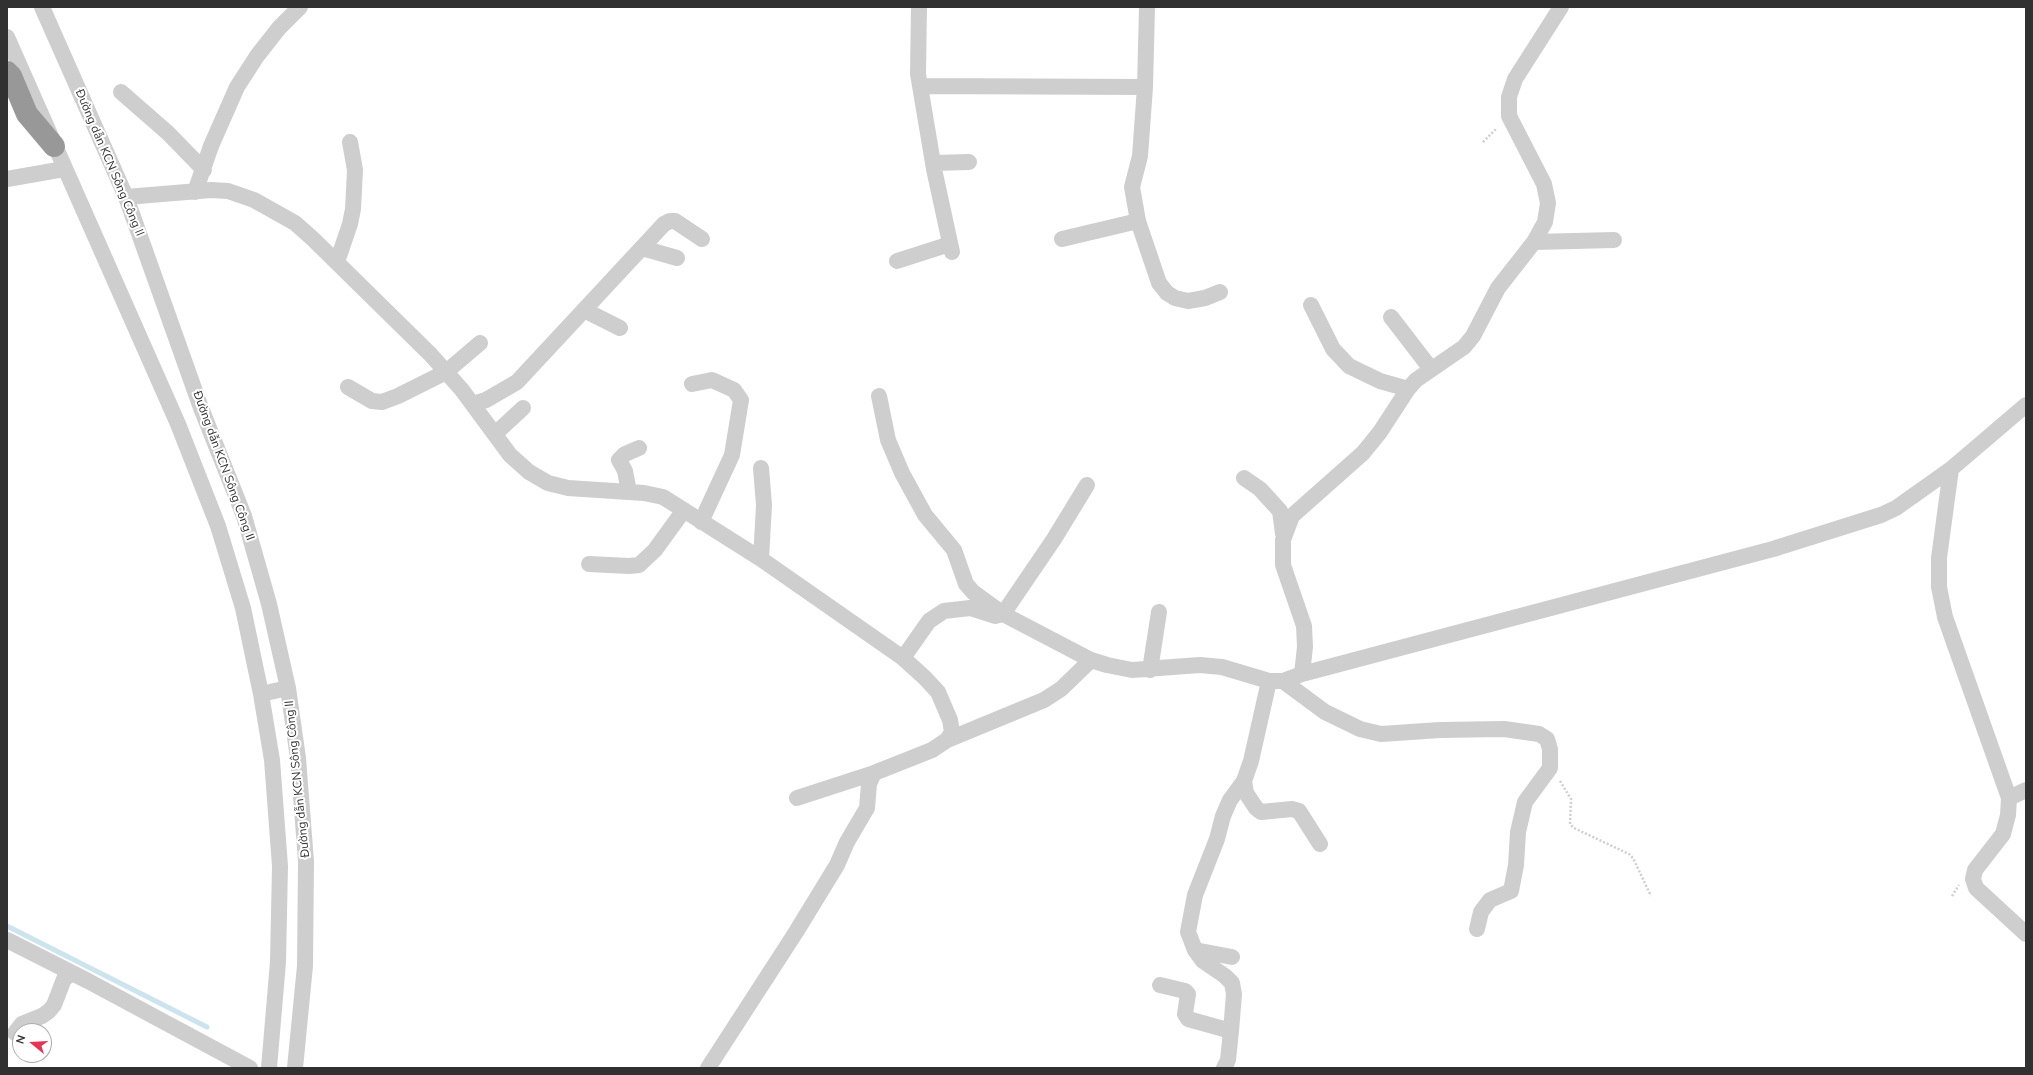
<!DOCTYPE html>
<meta charset="utf-8">
<style>
body{margin:0}
#map{position:relative;width:2033px;height:1075px;overflow:hidden;background:#fff;font-family:"Nunito Sans",sans-serif}
canvas{display:block}
.frame{position:absolute;inset:0;border:8px solid #313131;pointer-events:none}
.north{position:absolute;left:12px;top:1023px;width:40px;height:40px;box-sizing:border-box;background:#fff;border:1px solid #adadad;border-radius:50%;rotate:288deg;font-size:11px;font-weight:700;line-height:16px;text-align:center;color:#313131}
.north::after{content:'';display:block;margin:auto;width:14px;height:18px;background:#e73354;clip-path:polygon(50% 0,100% 100%,50% 72%,0 100%)}
</style>
<div id="map">
<canvas width="2033" height="1075"></canvas>
<div class="frame"></div>
<div class="north">N</div>
</div>
<script>
const context = document.querySelector('canvas').getContext('2d');
context.lineJoin = 'round';
const shape = rows => new Path2D(rows.map(r => 'M' + r).join(''));
function strokePath(path, color, width, dash) { context.strokeStyle = color; context.lineWidth = width; context.lineCap = dash ? 'butt' : 'round'; context.setLineDash(dash || []); context.stroke(path); }
function drawText(font, color, halo, rows, align = 'center') {
  context.font = font + ' "Nunito Sans",sans-serif'; context.lineWidth = 4; context.setLineDash([]); context.textBaseline = 'middle'; context.strokeStyle = halo; context.fillStyle = color; for (const [text, x, y, turn = 0] of rows) {
    context.save(); context.translate(x, y); context.rotate((+turn || 0) * Math.PI / 180); context.textAlign = isNaN(turn) ? turn : align; if (halo) context.strokeText(text, 0, 0); context.fillText(text, 0, 0); context.restore();
  }
}
strokePath(shape([
 [7,926,207,1027]
]), '#cbe4ed', 5);
strokePath(shape([
 [1483,142,1497,128],
 [1560,781,1571,799,1570,824,1574,828,1629,854,1633,858,1651,896],
 [1952,896,1959,885]
]), '#cecece', 2.5, [2, 2]);
strokePath(shape([
 [42,7,126,197,201,408,244,516,269,604,288,688,298,758,306,861,305,966,295,1068],
 [919,7,918,74,934,169,952,252],
 [1147,7,1145,87,1140,156,1132,187,1138,221,1159,283,1167,293,1175,298,1188,301,1205,298,1220,292],
 [7,37,178,424,218,526,243,608,261,694,272,760,280,866,278,962,269,1068],
 [920,86,1145,87],
 [121,92,168,133,204,170],
 [934,163,969,162],
 [7,179,64,169],
 [195,192,211,146,237,87,257,56,279,28,300,7],
 [126,197,211,190,228,191,254,200,295,223,313,239,431,355,462,390,510,455,529,472,548,483,568,488,644,493,663,497,761,559,903,658,925,678,938,692,950,720,952,732,947,740,932,750,874,773,869,784,867,808,847,842,837,865,796,932,708,1068],
 [1062,239,1138,221],
 [1534,242,1614,240],
 [642,248,677,258],
 [897,261,950,244],
 [337,262,350,224,353,209,355,170,350,142],
 [1311,305,1333,349,1349,366,1380,381,1408,389],
 [584,310,620,328],
 [1391,317,1431,369],
 [692,384,712,380,734,390,741,400,732,455,701,522],
 [348,387,372,401,382,402,398,396,446,372,480,343],
 [879,396,888,440,902,473,925,515,954,550,966,584,973,592,1003,614,1091,660,1107,665,1132,670,1200,665,1222,667,1269,681,1283,681,1302,674,1773,549,1881,515,1896,508,1951,469,2026,405],
 [473,404,486,400,517,382,664,224,670,221,675,221,702,239],
 [495,434,523,408],
 [761,468,764,505,761,559],
 [1951,469,1939,558,1939,587,1945,617,2009,798,2008,815,2003,834,1975,870,1973,879,1976,888,2026,934],
 [1244,478,1260,489,1280,511,1283,534],
 [629,492,625,471,619,460,625,454,639,448],
 [589,564,629,566,639,565,655,550,684,510],
 [903,658,929,621,944,611,970,608,995,616,1003,614,1054,539,1087,485],
 [1150,670,1159,612],
 [1302,674,1305,647,1304,626,1283,565,1283,540,1292,516,1363,453,1380,432,1408,389,1416,380,1464,347,1473,336,1498,288,1534,242,1545,222,1548,203,1544,184,1509,116,1509,97,1515,79,1561,7],
 [1283,681,1325,712,1360,729,1381,734,1440,730,1504,729,1539,734,1547,739,1550,749,1550,768,1525,802,1518,832,1516,865,1511,891,1490,900,1481,912,1477,929],
 [261,694,288,688],
 [947,740,1044,700,1061,689,1091,660],
 [1244,781,1246,793,1256,808,1261,812,1292,809,1299,811,1320,844],
 [797,798,874,773],
 [2009,798,2026,790],
 [7,940,88,981,250,1068],
 [1195,950,1232,957],
 [1160,985,1185,991,1188,994,1185,1014,1188,1019,1231,1031],
 [15,1033,22,1024,42,1016,49,1011,54,1005,64,979,72,973],
 [1224,1068,1228,1060,1231,1031,1234,994,1232,983,1225,976,1203,961,1195,950,1188,932,1195,895,1217,839,1223,816,1230,800,1244,781,1251,761,1269,681]
]), '#cecece', 16);
strokePath(shape([
 [7,72,11,76,27,114,54,146]
]), '#989898', 22);
drawText('12px', '#313131', '#fff', [
 ["Đường dẫn KCN Sông Công II",109,163,67],
 ["Đường dẫn KCN Sông Công II",223,466,70],
 ["Đường dẫn KCN Sông Công II",298,779,-96]
]);
</script>
